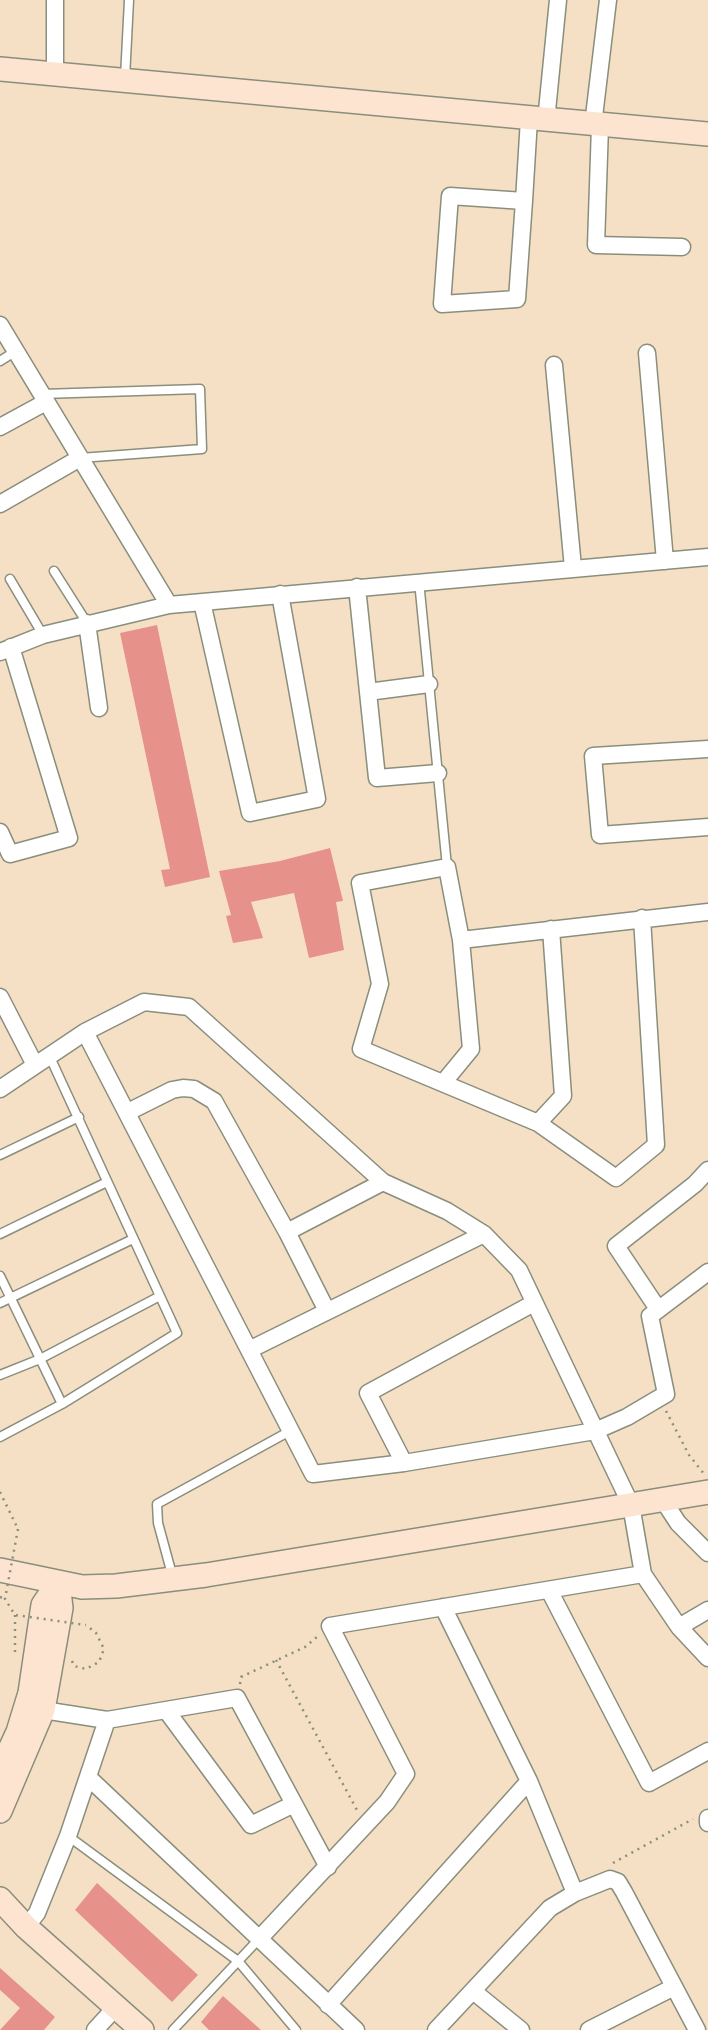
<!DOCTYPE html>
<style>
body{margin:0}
canvas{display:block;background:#f5e0c5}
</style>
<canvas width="708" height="2030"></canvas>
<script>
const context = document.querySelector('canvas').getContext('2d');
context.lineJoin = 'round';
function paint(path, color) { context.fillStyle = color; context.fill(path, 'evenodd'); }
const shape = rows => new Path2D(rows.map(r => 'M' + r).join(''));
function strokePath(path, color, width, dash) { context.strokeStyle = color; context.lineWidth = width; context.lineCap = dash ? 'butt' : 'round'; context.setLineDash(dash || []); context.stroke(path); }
paint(shape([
 [157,625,210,877,165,887,161,870,170,869,120,633],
 [330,848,343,901,336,902,344,950,309,958,294,893,251,902,263,938,233,943,226,916,231,915,219,871,280,861],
 [97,1883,198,1975,172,2002,75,1910],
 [0,1968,55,2017,44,2030,0,2030,20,2008,0,1990],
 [223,1996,261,2030,209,2030,201,2022]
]), '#e7918b');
const lane = shape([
 [125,78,129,0],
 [0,361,16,351],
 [42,394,200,389,202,449,80,458],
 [54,571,87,623],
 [10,579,43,635],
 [419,581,447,867],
 [0,1155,79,1117],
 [0,1234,107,1182],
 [0,1276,62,1404],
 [0,1303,133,1239],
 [0,1375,40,1359,160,1296],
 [0,1437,62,1404,177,1333,49,1055],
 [173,1578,158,1523,157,1504,290,1431],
 [68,1836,238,1961,296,2030],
 [173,2030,259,1939]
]);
const street = shape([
 [55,74,55,0],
 [546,121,558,0],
 [593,125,608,0],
 [600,126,596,245,682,247],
 [524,201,450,196,442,304,517,299,524,201,529,119],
 [0,325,169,605],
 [647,353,665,561],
 [554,365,573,568],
 [0,427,46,402],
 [0,504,80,458],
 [357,587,377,778,438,773],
 [202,602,250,813,317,799,280,594],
 [87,623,99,708],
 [0,652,43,635,169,605,708,557],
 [368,692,429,684],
 [708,749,593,756,600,835,708,827],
 [0,832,10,854,69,838,11,647],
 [461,940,708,912],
 [0,997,35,1065],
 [85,1032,313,1474,404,1463,595,1431,627,1417,666,1394,650,1316,708,1272],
 [443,1083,471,1049,461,940,447,867,360,883,380,984,361,1049,538,1123,616,1178,656,1145,642,918],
 [0,1089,85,1032,144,1002,189,1007,383,1182,447,1211,484,1234,519,1270,631,1505,643,1574,679,1627,708,1658],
 [128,1112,172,1090,183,1088,194,1089,214,1101,287,1232,383,1182],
 [538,1123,563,1096,551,929],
 [287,1232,327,1311],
 [658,1309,616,1246,695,1184,708,1170],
 [249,1350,484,1234],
 [404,1463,368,1393,534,1303],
 [663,1500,678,1523,708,1553],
 [549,1590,649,1783,708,1751],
 [443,1607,529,1781,575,1893],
 [679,1627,708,1610],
 [43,1710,107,1720,237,1698,328,1867],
 [166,1710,251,1825,294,1804],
 [89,1778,356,2030],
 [708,1818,708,1823],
 [26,1927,37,1913,68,1836,107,1720],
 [259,1939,387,1802,406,1774,330,1626,643,1574],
 [473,1991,521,2030],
 [328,2005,529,1781],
 [95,2030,116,2007],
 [436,2030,550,1908,575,1893,610,1879,618,1882,624,1892,697,2030],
 [589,2030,674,1987]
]);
const secondary = shape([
 [0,69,708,134],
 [0,1570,82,1587,116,1586,206,1575,708,1492],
 [0,1771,18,1732,30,1693,43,1605,58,1583],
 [0,1811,43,1710,61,1608,58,1583],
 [0,1899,26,1927,142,2030]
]);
strokePath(lane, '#8a8e7c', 11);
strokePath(street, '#8a8e7c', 19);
strokePath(secondary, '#8a8e7c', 26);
strokePath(shape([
 [666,1411,689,1455,704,1474],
 [0,1492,18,1529],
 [0,1597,5,1599],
 [15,1615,15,1654],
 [276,1660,358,1812],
 [72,1661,74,1666,86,1669,99,1662,104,1649,96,1633,86,1625],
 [240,1684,241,1677,305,1647,318,1636],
 [613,1863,693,1819]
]), '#8a8e7c', 2.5, [2, 5]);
strokePath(lane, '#fff', 8);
strokePath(street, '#fff', 16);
strokePath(secondary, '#fde4d1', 23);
strokePath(shape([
 [18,1529,5,1599,15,1615,86,1625]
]), '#8a8e7c', 2.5, [2, 5]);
</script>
